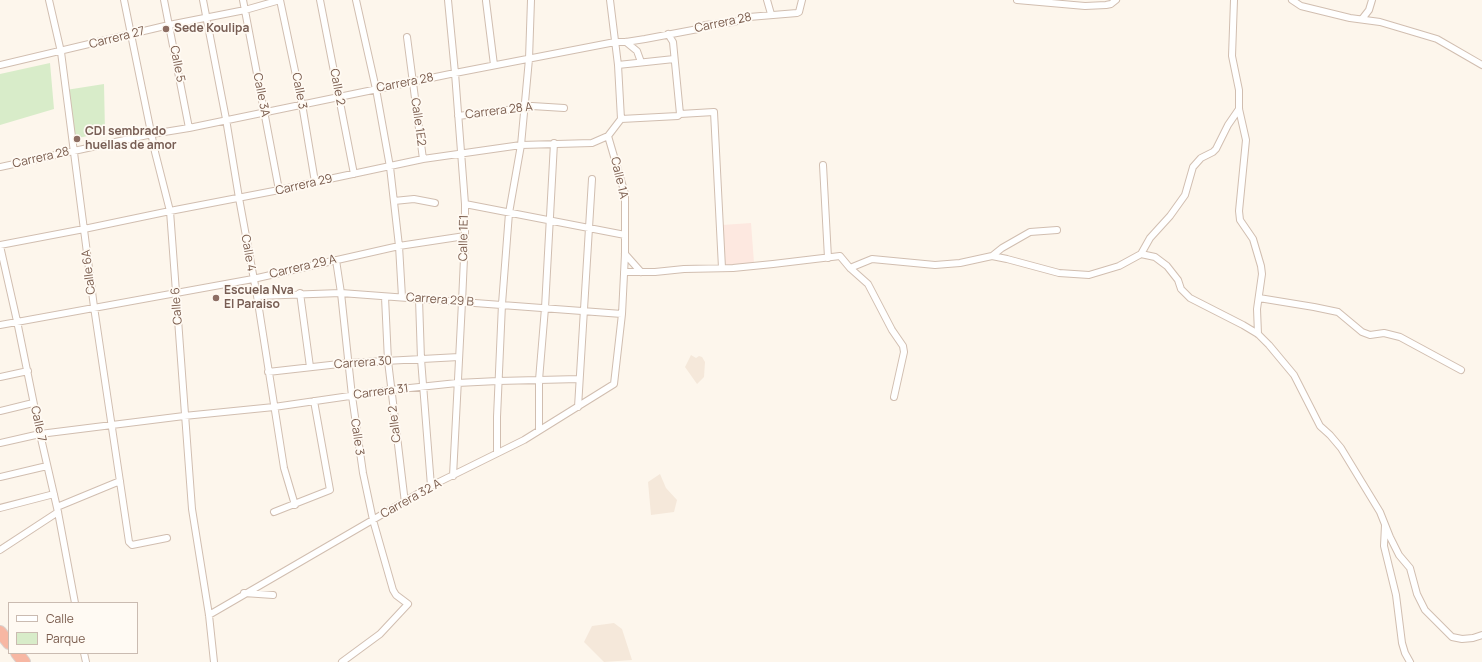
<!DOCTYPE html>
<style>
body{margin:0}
#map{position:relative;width:1482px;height:662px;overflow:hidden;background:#fdf6ec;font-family:Manrope,sans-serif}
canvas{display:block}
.legend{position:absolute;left:8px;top:602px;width:130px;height:52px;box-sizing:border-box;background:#fffaf3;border:1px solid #cabbb1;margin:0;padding:5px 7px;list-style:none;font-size:12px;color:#7a5c4d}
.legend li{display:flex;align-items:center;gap:8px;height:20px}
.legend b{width:20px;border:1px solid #cabbb1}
</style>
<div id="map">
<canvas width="1482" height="662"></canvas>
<ul class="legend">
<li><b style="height:5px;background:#fff"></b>Calle</li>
<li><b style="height:11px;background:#d8ecc9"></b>Parque</li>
</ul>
</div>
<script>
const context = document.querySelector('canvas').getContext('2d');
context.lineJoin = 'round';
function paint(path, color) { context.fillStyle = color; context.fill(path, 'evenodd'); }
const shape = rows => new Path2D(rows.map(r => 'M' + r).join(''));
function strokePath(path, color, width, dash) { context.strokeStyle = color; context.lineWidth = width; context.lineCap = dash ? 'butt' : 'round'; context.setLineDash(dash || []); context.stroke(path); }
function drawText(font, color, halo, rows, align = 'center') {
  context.font = font + ' Manrope,sans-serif'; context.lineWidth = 3.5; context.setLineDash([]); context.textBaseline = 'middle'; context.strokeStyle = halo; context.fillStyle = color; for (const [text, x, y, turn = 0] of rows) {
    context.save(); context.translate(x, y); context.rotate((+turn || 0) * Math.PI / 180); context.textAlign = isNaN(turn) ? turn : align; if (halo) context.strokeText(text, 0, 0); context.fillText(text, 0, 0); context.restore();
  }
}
paint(shape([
 [691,355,696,358,699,356,702,357,705,362,704,377,697,384,685,367],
 [660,474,666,488,677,500,674,512,651,515,648,482],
 [614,623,622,629,632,660,604,662,584,642,592,626]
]), '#f5e8da');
paint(shape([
 [751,223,754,263,723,266,722,225]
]), '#fde8e0');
paint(shape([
 [50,63,54,109,0,125,0,74],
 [104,84,105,132,74,139,66,90]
]), '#d8ecc9');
const street = shape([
 [49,0,61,52,94,307,129,542,132,545,167,538],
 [124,0,155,152,170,211,192,509,209,615,214,662],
 [164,0,189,128],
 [203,0,226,119,239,198,257,296,284,468,295,505],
 [243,0,279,190],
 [280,0,302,104,315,182],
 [320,0,354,174],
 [356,0,376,89,390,167,399,246,402,297],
 [448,0,455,73,465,204,465,236,462,302,453,476],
 [767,0,771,14],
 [1017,0,1085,6,1106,5,1111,4,1116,0],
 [1234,0,1232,56,1239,90,1239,109,1246,140,1239,211,1240,220,1253,239,1261,266,1262,274,1257,309,1258,334],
 [1292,0,1301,6,1350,18,1380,22,1437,39,1482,65],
 [486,1,494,65],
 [1362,19,1369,10,1372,0],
 [668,34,673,42,680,114],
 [407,37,423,159],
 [626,42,637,51,641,62],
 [0,65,169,25,245,10,280,0],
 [618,65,674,59],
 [458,116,524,108,532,106,564,108],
 [621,119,678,116,680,114,714,112,722,268],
 [823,165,828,258],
 [0,167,152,134,189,128,455,73,615,42,626,42,645,39,698,29,705,25,734,22,749,17,797,13,799,12,802,0],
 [394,201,414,199,435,203],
 [465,204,625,235],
 [0,245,84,229,170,211,279,190,315,182,423,159,521,145,592,143,608,136],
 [0,246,17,321,40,434,58,512,75,603],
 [625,254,641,272],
 [1141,254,1150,238,1170,216,1185,195,1193,167,1201,158,1213,152,1216,149,1228,125,1239,109],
 [992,256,1002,248,1030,232,1057,230],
 [336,260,341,293,352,396,363,473,373,520,393,590,396,595,408,604,380,634,342,662],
 [850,268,872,259,935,265,960,263,992,256,1007,259,1059,273,1089,275,1119,266,1141,254,1155,257,1167,266,1178,280,1181,289,1190,298,1243,325,1258,334,1269,345,1294,375,1320,426,1330,435,1341,448,1380,512,1390,537,1399,555,1410,568,1417,594,1425,610,1452,637,1462,639,1473,638,1482,635],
 [624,272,655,272,684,269,733,268,773,264,840,256,850,268,868,284,892,330,903,346,904,352,894,397],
 [300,293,310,367],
 [257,296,341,293,622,314],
 [385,297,388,361,405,503],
 [1259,298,1314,307,1338,312,1362,332,1370,335,1384,333,1400,337,1461,370],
 [419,299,421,359,431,486],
 [0,325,253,279,399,246,465,236],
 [268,372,348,363,459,357],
 [0,377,28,371],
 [578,407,592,179],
 [0,411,33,403],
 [539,430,539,380,545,308,554,143],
 [0,443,40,434,184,416,274,407,391,390,457,383,498,381,579,379],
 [497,453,497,417,502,304,509,213,521,145,529,59,531,0],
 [0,477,47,466],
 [57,507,120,481],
 [0,508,54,494],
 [274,512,330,490,314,401],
 [1385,525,1384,546,1396,595,1402,643,1405,653,1410,662],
 [0,550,58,512],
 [244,593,273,595],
 [209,615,431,486,524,440,614,384,622,314,625,254,625,194,608,136,621,119,618,65,610,0],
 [84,653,86,662]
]);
const highway = shape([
 [0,632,9,643],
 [17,653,24,662]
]);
strokePath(street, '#d1beb0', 8);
strokePath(highway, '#dad1cd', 14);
strokePath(street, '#fff', 6);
strokePath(highway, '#f7b7a3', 12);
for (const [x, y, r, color] of [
 [166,29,4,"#8d6e63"],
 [77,139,4,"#8d6e63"],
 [216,298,4,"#8d6e63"]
]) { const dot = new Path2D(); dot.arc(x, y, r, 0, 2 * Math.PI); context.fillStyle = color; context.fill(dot); strokePath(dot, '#fffaf3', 1.5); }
drawText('12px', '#7a5c4d', '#fffaf3', [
 ["Carrera 28",723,23,-12],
 ["Carrera 27",117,38,-14],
 ["Calle 5",177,64,79],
 ["Carrera 28",405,83,-11],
 ["Calle 2",337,87,79],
 ["Calle 3",299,91,79],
 ["Calle 3A",261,95,79],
 ["Carrera 28 A",499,111,-7],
 ["Calle 1E2",418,122,82],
 ["Carrera 28",41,158,-13],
 ["Calle 1A",619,178,77],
 ["Carrera 29",304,185,-13],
 ["Calle 1E1",464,238,-89],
 ["Calle 4",248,253,80],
 ["Carrera 29 A",303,267,-13],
 ["Calle 6A",89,272,-97],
 ["Carrera 29 B",440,300,4],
 ["Calle 6",177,306,-94],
 ["Carrera 30",363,363,-4],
 ["Carrera 31",381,392,-7],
 ["Calle 7",38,424,78],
 ["Calle 2",395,424,-97],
 ["Calle 3",357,437,82],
 ["Carrera 32 A",411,499,-29]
]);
drawText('bold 12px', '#785e54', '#fffaf3', [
 ["Sede Koulipa",174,29],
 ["CDI sembrado",85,132],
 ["huellas de amor",85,146],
 ["Escuela Nva",224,291],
 ["El Paraiso",224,305]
], 'left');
</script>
